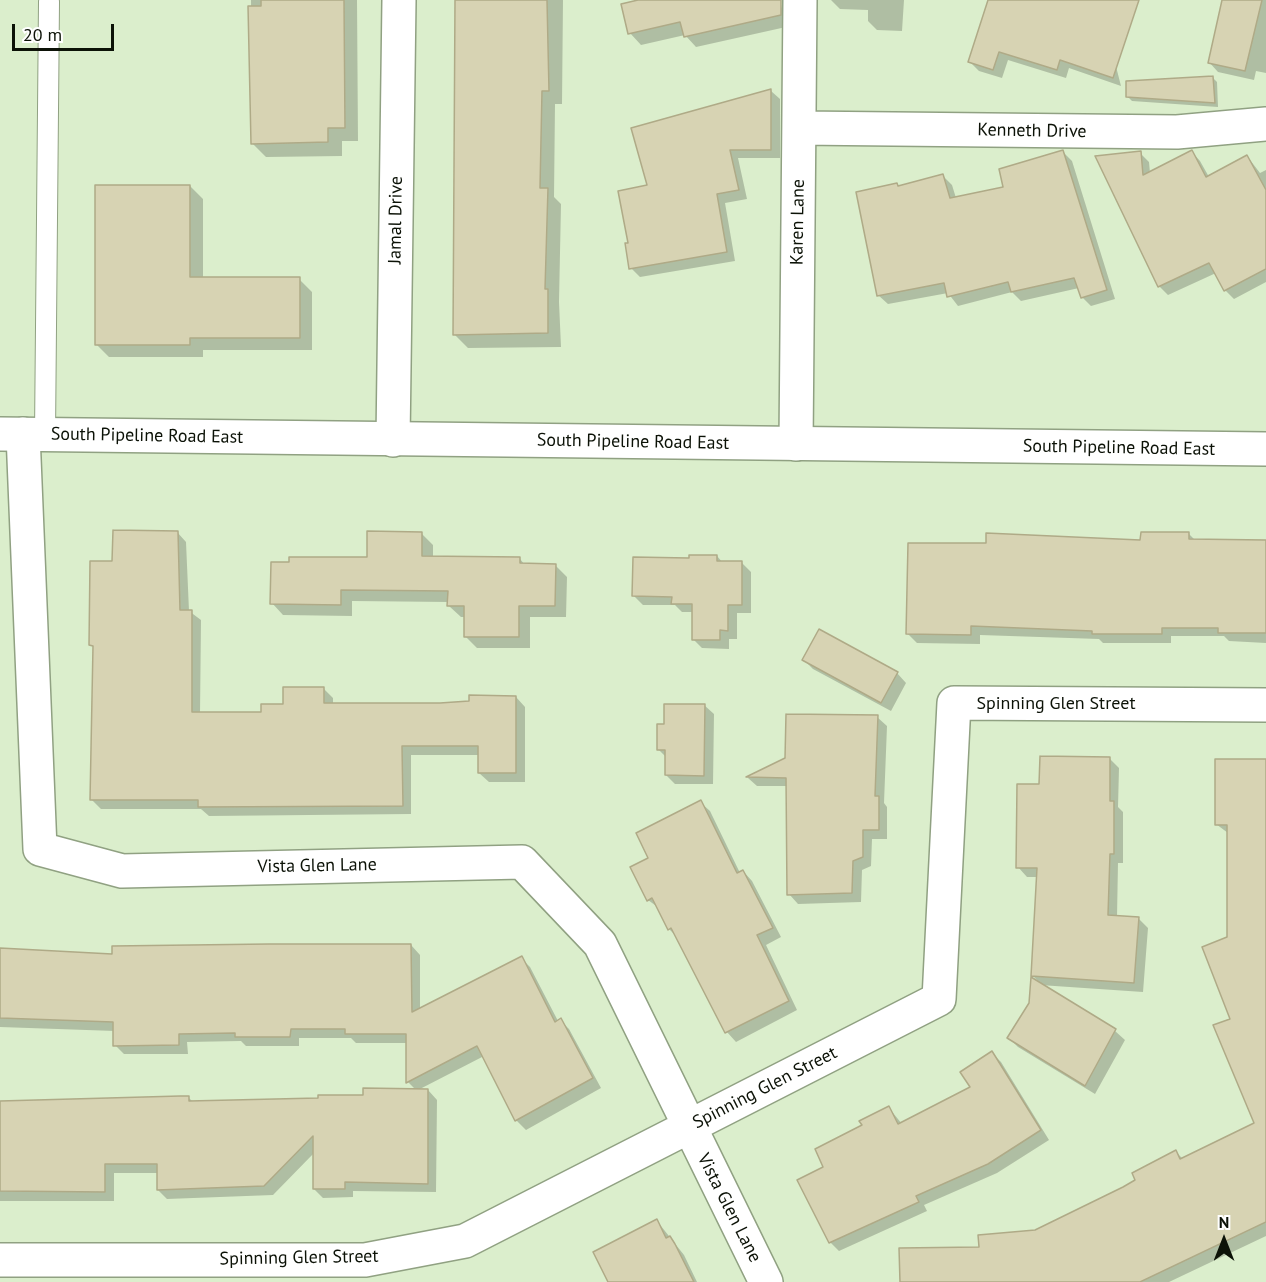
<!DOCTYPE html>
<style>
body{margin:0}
#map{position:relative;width:1266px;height:1282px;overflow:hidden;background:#dbeecc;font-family:"PT Sans",sans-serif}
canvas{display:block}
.north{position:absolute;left:1194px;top:1210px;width:60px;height:60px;-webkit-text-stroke:4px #fff;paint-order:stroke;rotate:0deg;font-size:16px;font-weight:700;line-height:24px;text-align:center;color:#0c1207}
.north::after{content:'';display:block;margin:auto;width:21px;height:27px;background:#0c1207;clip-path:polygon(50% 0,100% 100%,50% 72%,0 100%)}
.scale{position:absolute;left:12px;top:24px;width:102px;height:27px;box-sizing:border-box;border:3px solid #0c1207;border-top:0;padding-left:8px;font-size:18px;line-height:21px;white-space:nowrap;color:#0c1207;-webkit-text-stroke:4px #fff;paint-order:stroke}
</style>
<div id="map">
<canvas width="1266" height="1282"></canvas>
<div class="north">N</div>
<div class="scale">20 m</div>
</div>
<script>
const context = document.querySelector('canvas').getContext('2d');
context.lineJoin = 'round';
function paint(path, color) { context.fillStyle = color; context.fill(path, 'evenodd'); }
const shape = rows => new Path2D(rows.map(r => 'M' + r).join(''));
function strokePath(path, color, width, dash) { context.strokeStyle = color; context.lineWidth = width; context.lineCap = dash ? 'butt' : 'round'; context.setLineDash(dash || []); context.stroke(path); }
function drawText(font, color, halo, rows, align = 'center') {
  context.font = font + ' "PT Sans",sans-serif'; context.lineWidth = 4.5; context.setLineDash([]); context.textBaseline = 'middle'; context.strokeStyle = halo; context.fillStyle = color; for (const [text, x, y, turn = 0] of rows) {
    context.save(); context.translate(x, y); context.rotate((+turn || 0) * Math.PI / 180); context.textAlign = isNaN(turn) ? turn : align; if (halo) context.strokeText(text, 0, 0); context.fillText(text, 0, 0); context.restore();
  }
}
paint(shape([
 [251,0,357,0,358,141,342,141,342,156,266,157,252,143],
 [456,0,563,0,562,104,555,104,554,197,561,204,559,302,561,347,468,348,454,334],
 [634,0,780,0,786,27,696,47,685,35,641,45,630,33],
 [831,0,904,0,902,31,877,30,868,21,868,10,840,9],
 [990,0,1099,0,1121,86,1069,68,1066,78,1008,60,1002,78,979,71,969,61],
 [1224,0,1266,0,1266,73,1256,71,1254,80,1218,72,1209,62],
 [1213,78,1217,82,1218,107,1132,101,1128,97],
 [771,91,780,99,780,158,738,158,747,199,725,203,735,261,640,277,631,268,630,244],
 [1063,152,1072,161,1115,299,1091,306,1082,297,1079,288,1021,301,1012,292,958,306,948,293,888,304,878,295,899,187,943,176,952,185,956,198,1005,188],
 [1192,152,1200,161,1209,177,1247,156,1260,173,1266,170,1266,282,1234,299,1225,290,1216,273,1168,295,1159,286,1097,158,1140,153,1149,162,1150,173],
 [190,186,203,199,203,279,299,279,312,292,312,350,203,350,203,357,109,357,96,344],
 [177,532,186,542,189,611,201,620,200,714,262,714,324,689,333,698,333,705,440,705,516,697,525,707,525,782,489,782,479,773,479,755,411,755,411,814,209,816,201,809,101,809,91,799,94,648,91,645,114,562],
 [422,534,433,545,433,558,520,559,525,565,555,565,567,577,566,617,530,617,530,648,477,648,465,636,465,617,461,617,449,606,449,602,352,601,352,616,283,615,272,603],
 [1189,534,1196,541,1266,543,1266,643,1229,641,1224,636,1171,636,1171,643,1103,643,1099,639,980,635,980,644,917,643,907,633,1142,542],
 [717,556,723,563,742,563,751,572,751,613,737,613,737,639,729,639,729,649,702,648,693,639,693,612,682,612,675,605,643,605,634,596,691,560],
 [804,660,897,673,906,683,891,711,813,669],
 [704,705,714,714,713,784,675,784,666,775,666,757,659,750,666,726],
 [877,717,887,726,884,803,887,807,887,839,872,839,871,866,862,870,861,902,798,904,789,894,788,786,757,786,748,778],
 [1110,759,1119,768,1118,807,1123,812,1123,863,1118,863,1117,917,1138,918,1148,928,1143,992,1040,985,1115,1031,1125,1040,1095,1094,1018,1047,1009,1038,1040,983,1032,975,1038,877,1027,877,1018,867,1041,786],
 [1266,761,1266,1236,1169,1282,901,1282,981,1249,1035,1232,1123,1188,1176,1152,1183,1159,1256,1124,1232,1019,1228,833,1216,824],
 [700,802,710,811,740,873,743,871,752,881,781,937,766,945,797,1010,736,1042,727,1032,677,937,669,929,659,908,648,900,650,859],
 [411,945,420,955,420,1009,521,958,530,967,558,1021,560,1020,569,1029,601,1088,526,1130,517,1121,484,1056,418,1090,428,1090,437,1100,436,1192,353,1191,353,1197,323,1198,314,1189,314,1153,273,1195,167,1199,158,1190,158,1173,114,1173,114,1201,0,1201,0,1102,188,1097,194,1103,364,1097,416,1090,408,1082,408,1043,356,1043,351,1038,299,1038,299,1046,246,1046,241,1041,187,1042,188,1054,124,1054,115,1045,115,1031,0,1027,0,949,114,955],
 [992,1053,1001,1062,1049,1140,997,1173,924,1205,927,1211,839,1251,830,1242,825,1167,864,1126,889,1108,902,1124,972,1088],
 [657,1221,684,1255,697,1282,610,1282]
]), '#0003');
const building = shape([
 [261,0,344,0,345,128,328,128,328,142,251,144,248,6,261,6,261,0],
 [455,0,547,0,549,91,542,91,540,188,548,188,545,289,548,289,548,333,453,335,455,0],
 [638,0,781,0,781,15,684,37,680,22,628,34,621,4,638,0],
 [988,0,1139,0,1113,78,1060,60,1057,70,999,52,993,70,968,62,988,0],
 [1222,0,1262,0,1245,71,1208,63,1222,0],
 [1213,76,1215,103,1126,97,1126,81,1213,76],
 [771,89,771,150,730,150,739,190,717,194,727,252,629,269,625,243,628,243,618,191,647,185,631,128,771,89],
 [1063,150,1107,290,1081,298,1074,278,1011,292,1008,282,947,297,944,283,877,296,856,192,897,183,898,186,943,174,950,198,1003,187,999,169,1063,150],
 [1192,150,1206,177,1247,155,1266,190,1266,269,1224,291,1209,263,1158,287,1095,156,1141,151,1143,175,1192,150],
 [95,185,190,185,190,277,300,277,300,338,190,338,190,345,95,345,95,185],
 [113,530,178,531,180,610,192,610,192,712,261,712,261,704,283,704,283,687,324,687,324,703,440,703,469,701,469,695,516,696,516,773,478,773,478,746,402,746,403,806,198,807,198,800,90,800,93,646,89,645,90,561,112,561,113,530],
 [367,531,422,532,422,556,520,557,520,563,556,564,555,606,519,606,519,637,464,637,464,606,447,606,448,591,341,590,341,605,270,604,271,562,289,562,289,557,367,557,367,531],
 [1141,532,1189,532,1189,539,1266,540,1266,633,1218,633,1218,628,1162,628,1162,634,1092,634,1092,631,971,626,971,635,906,634,908,543,986,543,986,533,1140,540,1141,532],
 [689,555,717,555,717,561,742,561,742,605,728,605,728,631,720,630,720,640,692,640,692,604,671,604,672,597,632,596,633,557,689,558,689,555],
 [819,629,898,672,881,703,802,660,819,629],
 [664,704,705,704,704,776,665,775,665,750,657,750,657,724,664,724,664,704],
 [786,714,878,715,875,796,879,796,879,830,863,830,863,857,853,861,852,893,787,895,786,778,746,777,785,758,786,714],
 [1040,756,1110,757,1110,801,1114,801,1114,854,1110,854,1108,915,1139,917,1134,983,1031,976,1037,868,1016,868,1017,784,1039,784,1040,756],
 [1215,759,1266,759,1266,1222,1140,1282,900,1282,899,1248,979,1247,978,1235,1035,1230,1123,1187,1135,1180,1132,1173,1176,1150,1180,1159,1254,1123,1213,1025,1230,1019,1202,947,1227,937,1227,825,1215,825,1215,759],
 [701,800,737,873,743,870,773,928,757,935,789,1001,725,1033,671,928,668,930,652,898,647,901,630,867,648,858,636,833,701,800],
 [269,944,411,944,412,1012,522,956,555,1022,561,1018,593,1078,515,1121,477,1046,406,1083,406,1034,345,1034,345,1029,291,1029,290,1037,235,1037,235,1033,179,1034,179,1045,113,1046,113,1022,0,1018,0,948,112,954,112,946,269,944],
 [1031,977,1116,1029,1085,1086,1007,1038,1029,1003,1031,977],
 [992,1051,1041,1130,988,1164,916,1196,919,1202,829,1243,797,1180,823,1167,815,1149,862,1125,859,1121,889,1106,898,1124,970,1087,960,1072,992,1051],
 [363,1088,428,1089,428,1184,345,1182,345,1189,313,1189,313,1136,264,1186,157,1190,157,1164,105,1164,105,1192,0,1191,0,1101,180,1096,189,1096,189,1101,318,1098,318,1095,363,1095,363,1088],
 [657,1219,666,1238,670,1236,675,1244,694,1282,608,1282,593,1252,657,1219]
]);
paint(building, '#d7d3b3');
strokePath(building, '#afaa87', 1.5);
const service = shape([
 [45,434,49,2]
]);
const minor = shape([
 [799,128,1177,132,1266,124],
 [23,434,40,849,122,871,522,862,600,944,766,1282],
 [393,440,399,0],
 [796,444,800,0],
 [0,1260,365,1260,465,1241,939,999,954,703,1266,705]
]);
const tertiary = shape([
 [0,434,1266,449]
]);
strokePath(service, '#90a182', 22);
strokePath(minor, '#90a182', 36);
strokePath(tertiary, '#90a182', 36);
strokePath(service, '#fff', 20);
strokePath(minor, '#fff', 33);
strokePath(tertiary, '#fff', 33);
drawText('18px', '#0c1207', '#fff', [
 ["Kenneth Drive",1032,131,1],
 ["Jamal Drive",396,220,-89],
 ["Karen Lane",798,222,-89],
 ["South Pipeline Road East",147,436,1],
 ["South Pipeline Road East",633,442,1],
 ["South Pipeline Road East",1119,448,1],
 ["Spinning Glen Street",1056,704],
 ["Vista Glen Lane",317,866,-1],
 ["Spinning Glen Street",765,1088,-27],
 ["Vista Glen Lane",729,1208,63],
 ["Spinning Glen Street",299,1258,-1]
]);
</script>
